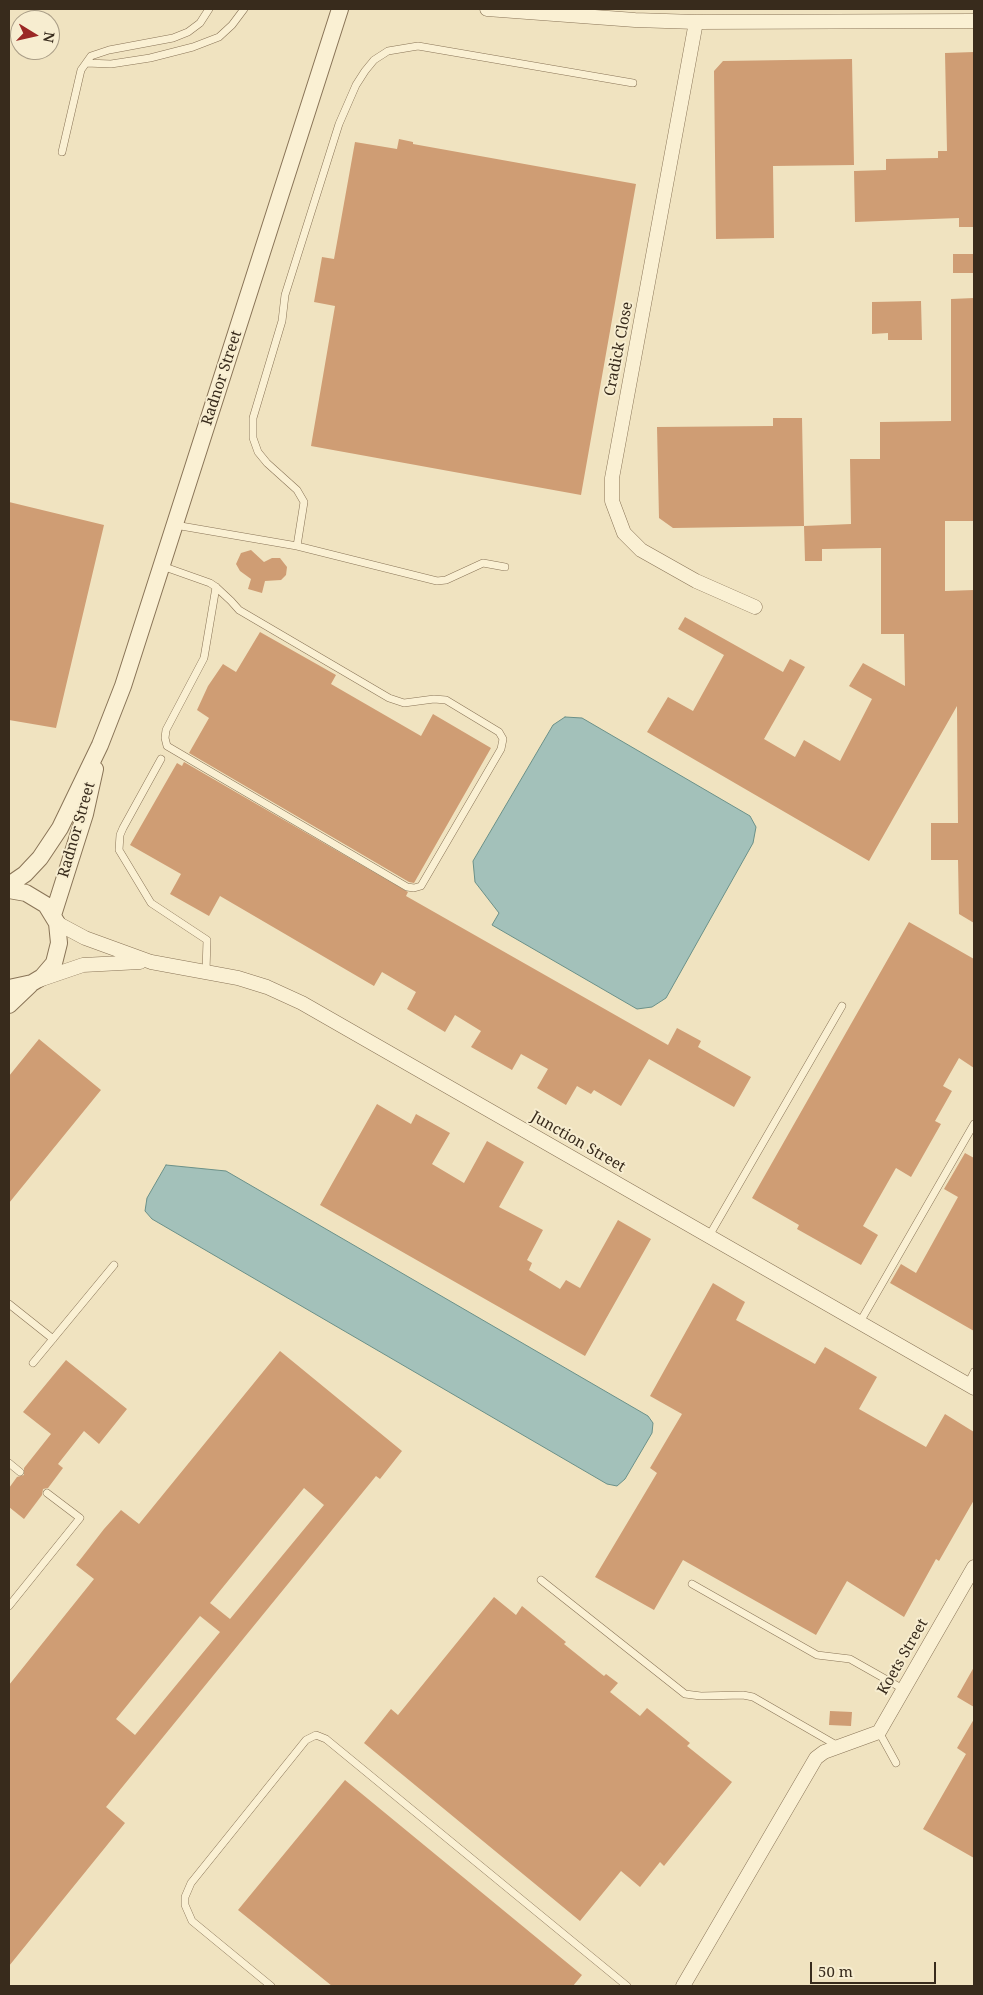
<!DOCTYPE html>
<style>
body{margin:0}
#map{position:relative;width:983px;height:1995px;overflow:hidden;background:#f0e3c0;font-family:"Noto Serif",serif}
canvas{display:block}
.frame{position:absolute;inset:0;border:10px solid #382b1c;pointer-events:none}
.north{position:absolute;left:10px;top:10px;width:50px;height:50px;box-sizing:border-box;background:#f7edd0;border:1px solid #ab9f88;border-radius:50%;rotate:99deg;font-size:14px;font-weight:700;line-height:20px;text-align:center;color:#382b1c}
.north::after{content:'';display:block;margin:auto;width:18px;height:22px;background:#9b2825;clip-path:polygon(50% 0,100% 100%,50% 72%,0 100%)}
.scale{position:absolute;left:810px;top:1962px;width:126px;height:22px;box-sizing:border-box;border:2px solid #382b1c;border-top:0;padding-left:6px;font-size:15px;line-height:18px;white-space:nowrap;color:#382b1c;-webkit-text-stroke:4px #f7edd0;paint-order:stroke}
</style>
<div id="map">
<canvas width="983" height="1995"></canvas>
<div class="frame"></div>
<div class="north">N</div>
<div class="scale">50 m</div>
</div>
<script>
const context = document.querySelector('canvas').getContext('2d');
context.lineJoin = 'round';
function paint(path, color) { context.fillStyle = color; context.fill(path, 'evenodd'); }
const shape = rows => new Path2D(rows.map(r => 'M' + r).join(''));
function strokePath(path, color, width, dash) { context.strokeStyle = color; context.lineWidth = width; context.lineCap = dash ? 'butt' : 'round'; context.setLineDash(dash || []); context.stroke(path); }
function drawText(font, color, halo, rows, align = 'center') {
  context.font = font + ' "Noto Serif",serif'; context.lineWidth = 4; context.setLineDash([]); context.textBaseline = 'middle'; context.strokeStyle = halo; context.fillStyle = color; for (const [text, x, y, turn = 0] of rows) {
    context.save(); context.translate(x, y); context.rotate((+turn || 0) * Math.PI / 180); context.textAlign = isNaN(turn) ? turn : align; if (halo) context.strokeText(text, 0, 0); context.fillText(text, 0, 0); context.restore();
  }
}
const water = shape([
 [565,717,582,718,750,816,756,827,753,843,666,998,652,1007,637,1009,492,925,499,913,475,882,473,861,553,725,565,717],
 [166,1165,226,1171,648,1416,653,1423,652,1433,625,1479,617,1486,607,1484,152,1219,145,1211,147,1198,166,1165]
]);
paint(water, '#a3c1ba');
strokePath(water, '#6a9088', 1);
paint(shape([
 [974,52,974,227,959,227,959,218,855,222,854,171,886,170,886,159,938,158,938,151,947,151,945,53],
 [852,59,854,165,773,166,774,238,716,239,714,71,723,61],
 [399,139,413,142,413,144,636,184,581,495,311,446,335,306,314,302,322,257,334,259,355,142,397,149],
 [953,254,974,254,974,273,953,273],
 [974,298,974,521,945,521,945,591,974,590,974,923,959,914,958,860,931,860,931,823,958,823,957,706,869,861,647,732,668,697,693,711,724,655,678,629,685,617,783,672,790,659,805,667,764,739,795,757,804,740,840,761,872,699,849,686,863,663,905,686,904,634,881,634,881,548,822,549,822,561,805,561,804,526,851,524,850,459,880,459,880,422,951,421,951,299],
 [921,301,922,340,888,340,888,333,872,334,872,302],
 [773,418,802,418,804,526,673,528,659,518,657,427,773,426],
 [9,502,104,525,56,728,9,720],
 [251,550,264,562,272,558,280,558,287,567,286,575,281,580,265,581,262,593,248,589,251,579,240,571,236,564,241,553],
 [260,632,336,675,331,684,421,736,433,714,491,748,414,883,409,882,189,753,209,718,197,710,208,686,223,664,236,672],
 [184,762,408,892,406,896,668,1045,677,1028,701,1041,698,1047,751,1077,734,1107,649,1059,621,1106,594,1090,591,1094,577,1086,566,1105,537,1088,548,1069,521,1054,512,1070,471,1047,481,1031,455,1015,445,1032,407,1009,416,992,382,972,374,986,220,896,209,916,170,894,181,874,130,845,177,763,182,766],
 [909,922,974,959,974,1068,959,1058,943,1086,952,1091,935,1121,941,1124,911,1177,896,1168,863,1226,878,1235,861,1265,797,1229,799,1225,752,1198],
 [39,1039,101,1090,9,1203,9,1076],
 [377,1104,411,1124,416,1114,450,1133,432,1164,464,1183,487,1141,524,1162,499,1207,543,1230,527,1260,532,1263,529,1270,560,1289,566,1280,580,1288,618,1220,651,1239,585,1356,320,1205],
 [965,1153,974,1158,974,1331,890,1283,901,1264,916,1273,958,1197,944,1189],
 [713,1283,745,1302,736,1320,815,1364,825,1347,877,1377,859,1409,926,1447,945,1414,974,1432,974,1500,939,1561,936,1559,904,1617,847,1581,816,1635,683,1560,654,1610,595,1577,657,1473,650,1468,682,1414,650,1396],
 [280,1351,402,1451,380,1479,376,1476,106,1807,125,1823,9,1966,9,1685,94,1579,76,1565,104,1529,121,1510,139,1524],
 [304,1488,324,1505,230,1619,210,1603],
 [200,1616,220,1632,135,1735,116,1719],
 [66,1360,127,1409,99,1444,84,1431,58,1464,63,1468,48,1488,43,1489,42,1495,24,1519,9,1507,9,1488,17,1477,24,1475,24,1468,51,1434,23,1412],
 [494,1597,516,1615,522,1606,566,1642,564,1644,604,1676,606,1674,618,1683,610,1692,640,1716,647,1708,690,1743,687,1746,732,1782,664,1866,660,1862,640,1887,621,1871,580,1921,364,1743,391,1709,398,1715],
 [974,1667,974,1707,957,1697],
 [830,1711,852,1712,851,1726,829,1725],
 [974,1719,974,1858,923,1829,966,1754,957,1748],
 [345,1780,582,1975,573,1986,332,1986,238,1910]
]), '#cf9d74');
const service = shape([
 [209,9,200,23,188,32,173,38,109,50,91,56,86,63,111,64,150,58,193,47,219,37,232,25,244,9],
 [62,152,81,70,86,63],
 [175,525,297,546,437,581,446,580,483,563,505,567],
 [297,546,304,502,297,490,267,463,258,452,253,438,253,418,282,321,285,295,339,124,356,85,365,71,374,60,388,51,418,46,633,83],
 [162,566,210,583,216,587,231,601,239,610,389,698,404,703,434,699,446,700,499,732,503,739,501,749,421,886,414,888,407,887,167,746,165,738,166,730,204,658,216,587],
 [161,759,123,828,120,835,119,850,151,903,207,940,206,971],
 [709,1236,842,1006],
 [9,1304,53,1339],
 [860,1322,974,1124],
 [33,1363,114,1265],
 [968,1384,974,1372],
 [9,1463,20,1472],
 [541,1580,685,1694,701,1696,743,1695,753,1697,838,1746],
 [692,1584,817,1655,850,1659,903,1689],
 [9,1606,80,1518,47,1493],
 [879,1732,896,1763],
 [271,1986,192,1921,185,1905,185,1897,191,1883,306,1740,316,1735,326,1739,627,1986]
]);
const minor = shape([
 [487,9,635,20,696,22,974,21],
 [696,22,612,478,612,501,624,533,641,550,696,581,755,607],
 [57,923,85,938,151,962,238,978,267,987,302,1003,974,1388],
 [39,980,83,965,140,962],
 [683,1986,816,1758,824,1752,879,1732,974,1567]
]);
const tertiary = shape([
 [9,885,25,874,40,858,60,828,100,745,123,686,340,9],
 [9,890,26,893,46,905,57,923,59,943,54,963,42,977,32,983,9,988],
 [53,915,85,814,95,769],
 [9,1005,30,985]
]);
strokePath(service, '#897457', 8);
strokePath(minor, '#897457', 15);
strokePath(tertiary, '#897457', 18);
strokePath(service, '#faf0d3', 7);
strokePath(minor, '#faf0d3', 14);
strokePath(tertiary, '#faf0d3', 16);
drawText('15px', '#382b1c', '#f7edd0', [
 ["Cradick Close",619,349,-79],
 ["Radnor Street",222,378,-72],
 ["Radnor Street",77,830,-74],
 ["Junction Street",578,1142,30],
 ["Koets Street",903,1657,-60]
]);
</script>
